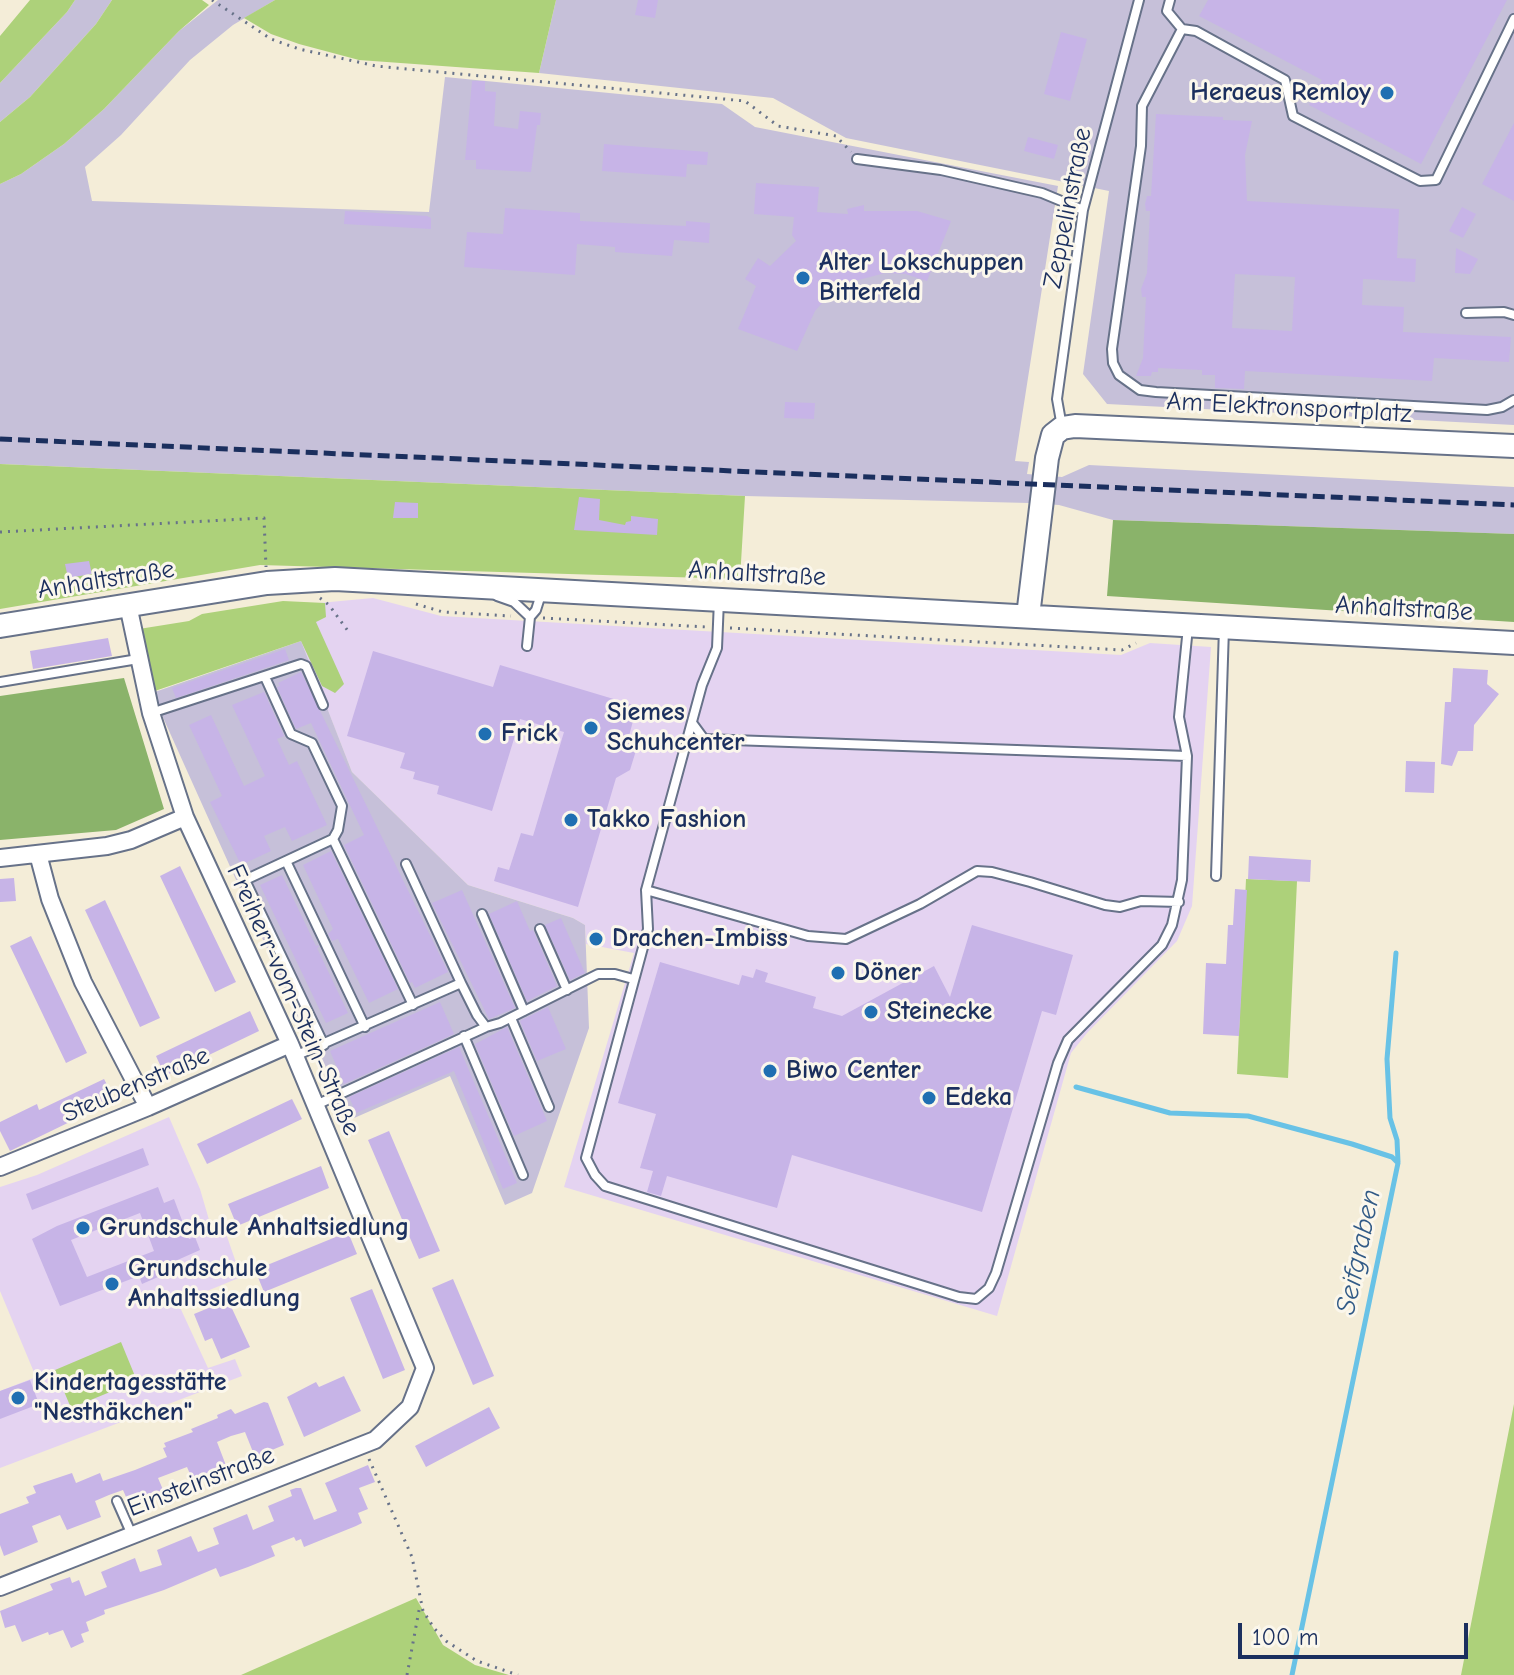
<!DOCTYPE html>
<meta charset="utf-8">
<style>
body{margin:0}
#map{position:relative;width:1514px;height:1675px;overflow:hidden;background:#f4edd8;font-family:"Comic Neue",sans-serif}
canvas{display:block}
.scale{position:absolute;left:1238px;top:1623px;width:230px;height:36px;box-sizing:border-box;border:4px solid #1b2f5e;border-top:0;padding-left:10px;font-size:24px;line-height:28px;white-space:nowrap;color:#1b2f5e;-webkit-text-stroke:6px #fbf7ec;paint-order:stroke}
</style>
<div id="map">
<canvas width="1514" height="1675"></canvas>
<div class="scale">100 m</div>
</div>
<script>
const context = document.querySelector('canvas').getContext('2d');
context.lineJoin = 'round';
function paint(path, color) { context.fillStyle = color; context.fill(path, 'evenodd'); }
const shape = rows => new Path2D(rows.map(r => 'M' + r).join(''));
function strokePath(path, color, width, dash) { context.strokeStyle = color; context.lineWidth = width; context.lineCap = dash ? 'butt' : 'round'; context.setLineDash(dash || []); context.stroke(path); }
function drawText(font, color, halo, rows, align = 'center') {
  context.font = font + ' "Comic Neue",sans-serif'; context.lineWidth = 6; context.setLineDash([]); context.textBaseline = 'middle'; context.strokeStyle = halo; context.fillStyle = color; for (const [text, x, y, turn = 0] of rows) {
    context.save(); context.translate(x, y); context.rotate((+turn || 0) * Math.PI / 180); context.textAlign = isNaN(turn) ? turn : align; if (halo) context.strokeText(text, 0, 0); context.fillText(text, 0, 0); context.restore();
  }
}
paint(shape([
 [373,598,441,616,1121,655,1150,643,1211,647,1192,906,1177,941,1087,1033,1071,1053,997,1316,564,1187,634,953,586,944,585,925,573,918,468,885,352,772,287,606],
 [169,1117,200,1189,212,1230,223,1225,241,1277,178,1303,208,1368,235,1359,242,1376,0,1468,0,1391,36,1377,0,1291,0,1187,37,1175]
]), '#e4d3f1');
paint(shape([
 [75,0,112,0,96,24,30,97,0,122,0,83,67,12],
 [218,0,275,0,233,25,190,60,121,135,85,167,92,201,429,212,445,77,722,104,755,127,1058,186,1015,461,1029,462,1027,474,1062,477,1089,465,1514,487,1514,534,1113,520,1059,505,1029,503,745,496,0,464,0,184,21,174,64,144,104,109,179,31],
 [556,0,1514,0,1514,425,1107,404,1083,374,1109,191,846,138,773,98,539,73],
 [301,641,352,772,468,885,573,918,585,925,589,1028,532,1193,505,1205,450,1076,345,1122,152,693]
]), '#c6c0d9');
paint(shape([
 [30,0,75,0,67,12,0,83,0,36],
 [112,0,202,0,209,5,179,31,104,109,64,144,21,174,0,184,0,122,30,97,96,24],
 [275,0,556,0,539,73,359,60,299,44,271,34,244,18],
 [0,464,745,496,740,579,260,565,0,609],
 [283,601,325,603,326,617,316,622,344,684,335,693,322,686,301,641,152,692,139,629,189,621,202,614],
 [1246,879,1297,881,1288,1078,1237,1074],
 [121,1342,137,1381,71,1408,55,1370],
 [1514,1404,1514,1675,1461,1675],
 [416,1598,443,1645,475,1665,509,1675,241,1675]
]), '#add17a');
paint(shape([
 [1113,520,1514,534,1514,622,1107,596],
 [124,678,164,809,116,830,0,840,0,696]
]), '#8ab36a');
strokePath(shape([
 [1396,953,1387,1059,1390,1118,1397,1140,1398,1162],
 [1076,1087,1170,1113,1248,1116,1352,1144,1392,1157,1398,1163,1292,1675]
]), '#68c2e6', 5);
paint(shape([
 [638,0,658,0,655,18,635,15],
 [1208,0,1507,0,1421,164,1309,105,1322,80,1199,16],
 [1061,32,1087,39,1070,101,1044,94],
 [472,81,485,81,485,91,496,92,494,126,518,129,520,111,541,113,540,125,537,125,531,172,476,169,476,160,465,160],
 [1156,114,1223,117,1223,120,1252,121,1245,155,1247,201,1399,209,1397,258,1416,259,1415,282,1363,279,1362,305,1404,307,1403,332,1511,337,1509,362,1434,358,1432,381,1245,371,1244,389,1215,388,1215,375,1202,375,1202,370,1158,368,1158,372,1152,372,1151,376,1136,376,1143,358,1146,297,1142,297,1141,289,1147,273,1150,211,1146,211,1145,204,1147,196,1151,196],
 [1235,274,1295,277,1292,331,1232,328],
 [1514,123,1514,201,1482,184],
 [1028,137,1058,145,1054,159,1024,151],
 [604,144,708,152,707,165,687,164,686,177,602,171],
 [756,183,819,187,817,212,848,214,847,209,864,205,864,211,917,211,951,221,927,281,905,274,885,273,847,283,830,294,815,311,797,351,738,329,756,286,745,279,758,258,770,266,796,241,792,235,794,217,754,214],
 [1462,207,1476,214,1463,238,1449,231],
 [505,208,580,213,580,221,686,226,686,221,710,223,709,243,674,240,672,256,615,252,615,247,577,244,575,275,464,267,467,232,503,234],
 [345,211,427,216,431,218,431,229,344,224],
 [1456,248,1478,259,1470,274,1455,273],
 [785,402,815,403,814,419,784,418],
 [579,497,600,499,599,520,625,525,626,522,631,521,631,516,658,519,657,535,574,530],
 [395,502,418,503,418,518,393,518],
 [89,561,92,574,68,578,65,564],
 [108,638,112,656,33,669,30,651],
 [285,649,289,660,176,698,172,688],
 [373,651,493,687,500,665,637,706,629,736,638,744,630,770,616,778,578,907,494,881,498,867,509,870,521,833,533,836,564,732,520,719,492,811,437,794,439,786,413,779,415,772,400,768,405,753,347,736],
 [1453,668,1488,670,1487,684,1499,694,1474,725,1473,751,1458,751,1452,766,1441,764,1445,702,1451,702],
 [301,672,448,972,415,988,412,982,410,983,344,845,364,835,311,723,296,729,277,687,280,686,278,683],
 [264,692,284,736,277,739,289,765,297,761,327,825,292,841,285,827,264,836,271,851,241,865,210,802,222,796,189,725,211,715,244,786,265,776,232,705],
 [1406,761,1435,762,1434,793,1405,792],
 [331,851,398,989,369,1003,338,939,332,941,328,934,333,929,303,865],
 [1249,856,1311,860,1310,882,1248,879],
 [180,866,236,982,215,992,160,876],
 [282,875,316,946,318,945,319,947,317,948,348,1013,326,1023,260,885],
 [14,878,16,901,0,902,0,879],
 [1235,889,1247,890,1239,1036,1203,1034,1206,963,1226,964,1228,925,1233,925],
 [462,890,515,1008,489,1019,432,903],
 [105,900,160,1018,140,1027,85,910],
 [517,901,530,931,533,930,557,986,527,1001,489,914],
 [561,918,585,973,570,980,545,925],
 [972,925,1073,955,1056,1015,1042,1011,982,1212,792,1155,777,1208,667,1176,661,1196,647,1192,653,1171,640,1168,656,1114,618,1103,660,962,739,985,742,975,753,978,756,969,768,973,765,982,816,997,813,1008,842,1016,934,966,950,997],
 [31,936,87,1053,66,1063,10,946],
 [440,1002,454,1034,344,1084,330,1051],
 [548,1007,566,1049,537,1061,520,1021],
 [250,1011,259,1031,165,1076,156,1056],
 [507,1027,547,1121,514,1136,475,1044],
 [459,1047,517,1183,503,1189,454,1071,356,1113,349,1097],
 [104,1079,115,1100,10,1151,0,1131,0,1122,37,1104,39,1110],
 [292,1099,302,1119,207,1164,197,1144],
 [389,1131,440,1251,419,1259,368,1140],
 [143,1148,149,1165,32,1210,26,1194],
 [321,1166,329,1188,237,1226,228,1204],
 [158,1187,164,1203,174,1199,189,1239,195,1237,200,1250,155,1270,158,1277,142,1284,139,1276,60,1306,32,1239,57,1226],
 [140,1213,154,1251,87,1277,71,1240],
 [348,1232,357,1254,264,1292,255,1270],
 [453,1279,494,1376,473,1385,432,1288],
 [372,1289,405,1370,383,1379,350,1298],
 [228,1300,250,1347,221,1359,212,1338,205,1341,194,1314],
 [344,1376,361,1411,304,1437,287,1397,316,1382,319,1387],
 [30,1380,39,1404,0,1419,0,1391],
 [264,1402,268,1403,284,1445,255,1457,245,1432,231,1436,217,1442,227,1468,193,1481,187,1467,158,1478,164,1492,130,1506,123,1490,109,1495,95,1501,101,1517,67,1530,60,1515,32,1526,38,1542,4,1556,0,1545,0,1514,29,1503,26,1497,36,1493,33,1486,72,1473,76,1483,100,1473,103,1481,135,1470,167,1457,163,1448,166,1447,164,1443,193,1432,191,1429,218,1418,217,1415,231,1409,235,1414],
 [489,1407,500,1428,426,1467,415,1446],
 [368,1465,375,1482,359,1488,368,1509,358,1513,362,1523,356,1526,304,1547,301,1539,296,1541,294,1537,271,1546,275,1556,248,1567,220,1577,216,1568,164,1590,104,1610,105,1614,86,1622,89,1631,81,1634,84,1642,71,1648,63,1630,49,1635,48,1632,22,1642,15,1625,5,1628,0,1611,53,1590,50,1584,70,1577,72,1583,79,1580,85,1596,107,1587,101,1572,135,1558,140,1572,162,1565,157,1550,191,1536,198,1552,219,1544,213,1528,247,1514,253,1530,274,1521,268,1506,292,1496,290,1490,296,1488,301,1488,314,1520,337,1511,325,1483]
]), '#c7b4e7');
const lane = shape([
 [1170,0,1167,11,1182,29,1142,106,1141,146,1112,349,1113,363,1119,375,1140,390,1156,392,1487,410,1502,407,1514,400],
 [1182,29,1196,31,1285,80,1293,116,1420,181,1436,180,1514,19],
 [857,159,941,170,1042,193,1083,210],
 [1466,313,1504,312,1514,315],
 [1062,427,1057,399,1083,210,1139,0],
 [497,596,514,602,530,617],
 [719,600,717,648,702,685,646,890,648,929,586,1158,595,1175,605,1186,959,1297,976,1299,989,1288,996,1273,1058,1063,1068,1040,1162,945,1172,925,1182,880,1187,756,1179,717,1188,627],
 [527,646,530,617,536,610,542,591],
 [265,677,291,734,312,743,342,806,338,830,333,839,245,880,324,1045],
 [0,682,138,659],
 [151,713,301,664,306,666,323,705],
 [693,724,704,739,1187,756],
 [333,839,413,1005],
 [286,861,365,1027],
 [1216,876,1224,628],
 [646,890,808,936,846,939,920,904,977,871,992,872,1030,882,1105,905,1120,907,1141,901,1179,902],
 [482,914,524,1011],
 [540,929,567,990],
 [461,983,477,1015,486,1027,500,1023,598,974,615,974,633,979],
 [511,1018,549,1107],
 [464,1036,523,1175],
 [295,1056,461,983,406,864],
 [316,1105,486,1027],
 [117,1501,132,1535]
]);
const street = shape([
 [38,854,50,899,83,982,148,1107],
 [0,858,107,846,131,840,185,817],
 [0,1167,148,1107,290,1044],
 [0,1587,375,1440,410,1407,425,1368,290,1044,185,817,151,713,128,605]
]);
const secondary = shape([
 [1028,616,1047,458,1053,435,1062,428,1075,426,1514,446],
 [0,626,267,583,335,579,1514,643]
]);
strokePath(lane, '#677289', 12);
strokePath(street, '#677289', 20);
strokePath(secondary, '#677289', 26);
strokePath(shape([
 [212,0,271,39,299,49,376,66,745,101,778,126,836,136,851,152],
 [0,532,264,518,266,567],
 [320,598,329,605,348,631],
 [416,604,443,612,511,616],
 [543,618,707,627],
 [730,628,1122,650,1136,643],
 [369,1459,412,1557,423,1611,434,1628,446,1641,477,1661,518,1675],
 [407,1675,420,1605]
]), '#677289', 3, [2, 6]);
strokePath(lane, '#fff', 8);
strokePath(street, '#fff', 16);
strokePath(secondary, '#fff', 22);
strokePath(shape([
 [0,439,1514,505]
]), '#1b2f5e', 5, [12, 6]);
for (const [x, y, r, color] of [
 [1387,93,8,"#1f6fb2"],
 [803,278,8,"#1f6fb2"],
 [591,728,8,"#1f6fb2"],
 [485,734,8,"#1f6fb2"],
 [571,820,8,"#1f6fb2"],
 [596,939,8,"#1f6fb2"],
 [838,973,8,"#1f6fb2"],
 [871,1012,8,"#1f6fb2"],
 [770,1071,8,"#1f6fb2"],
 [929,1098,8,"#1f6fb2"],
 [83,1228,8,"#1f6fb2"],
 [112,1284,8,"#1f6fb2"],
 [18,1398,8,"#1f6fb2"]
]) { const dot = new Path2D(); dot.arc(x, y, r, 0, 2 * Math.PI); context.fillStyle = color; context.fill(dot); strokePath(dot, '#fbf7ec', 3); }
drawText('bold 26px', '#1b2f5e', '#fbf7ec', [
 ["Heraeus Remloy",1371,93,"right"],
 ["Alter Lokschuppen",819,263],
 ["Bitterfeld",819,293],
 ["Siemes",607,713],
 ["Schuhcenter",607,743],
 ["Frick",501,734],
 ["Takko Fashion",587,820],
 ["Drachen-Imbiss",612,939],
 ["Döner",854,973],
 ["Steinecke",887,1012],
 ["Biwo Center",786,1071],
 ["Edeka",945,1098],
 ["Grundschule Anhaltsiedlung",99,1228],
 ["Grundschule",128,1269],
 ["Anhaltssiedlung",128,1299],
 ["Kindertagesstätte",34,1383],
 ["\"Nesthäkchen\"",34,1413]
], 'left');
drawText('26px', '#1b2f5e', '#fbf7ec', [
 ["Zeppelinstraße",1068,208,-79],
 ["Am Elektronsportplatz",1289,408,3],
 ["Anhaltstraße",757,574,3],
 ["Anhaltstraße",106,580,-9],
 ["Anhaltstraße",1404,609,3],
 ["Freiherr-vom-Stein-Straße",293,1000,66],
 ["Steubenstraße",136,1085,-23],
 ["Einsteinstraße",201,1482,-21]
]);
drawText('italic 28px', '#325b87', '#fbf7ec', [
 ["Seifgraben",1359,1252,-78]
]);
</script>
